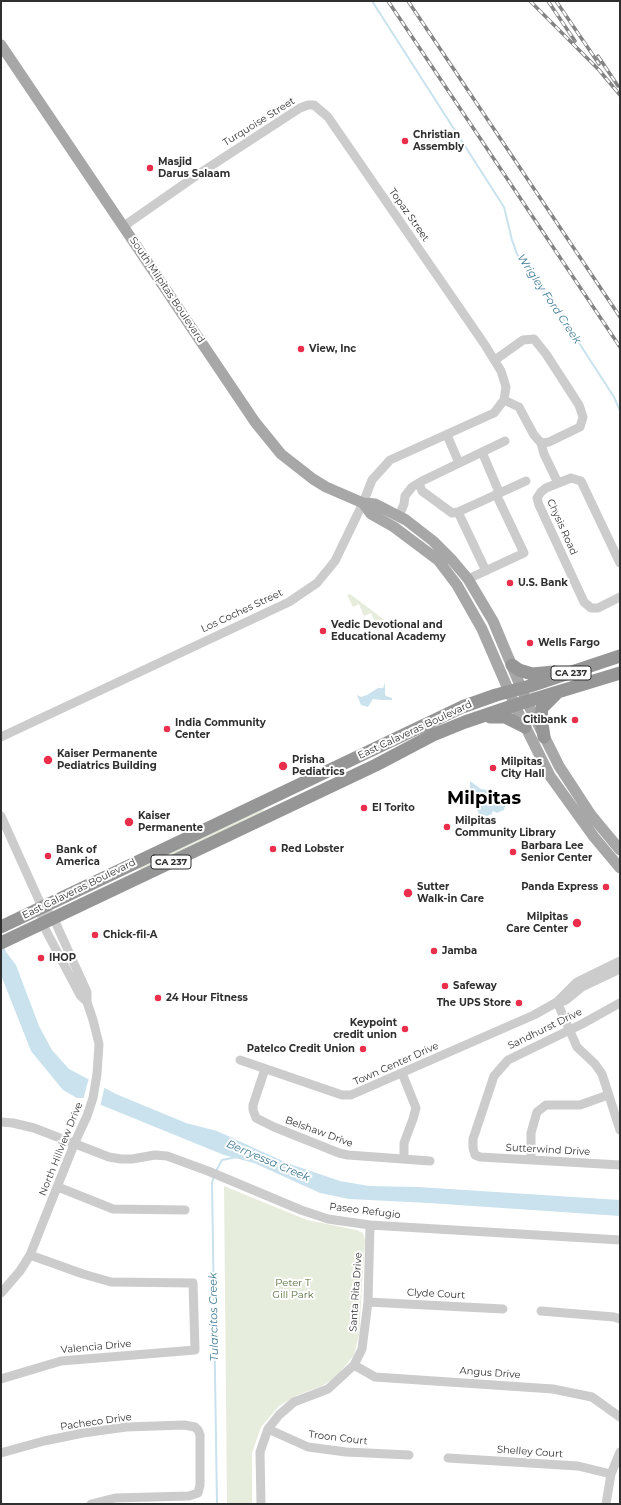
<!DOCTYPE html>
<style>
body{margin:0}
#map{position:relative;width:621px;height:1505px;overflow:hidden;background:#fff;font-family:Montserrat,sans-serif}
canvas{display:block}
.frame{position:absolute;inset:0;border:2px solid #2f2f2f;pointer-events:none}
</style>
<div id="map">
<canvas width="621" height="1505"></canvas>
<div class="frame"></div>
</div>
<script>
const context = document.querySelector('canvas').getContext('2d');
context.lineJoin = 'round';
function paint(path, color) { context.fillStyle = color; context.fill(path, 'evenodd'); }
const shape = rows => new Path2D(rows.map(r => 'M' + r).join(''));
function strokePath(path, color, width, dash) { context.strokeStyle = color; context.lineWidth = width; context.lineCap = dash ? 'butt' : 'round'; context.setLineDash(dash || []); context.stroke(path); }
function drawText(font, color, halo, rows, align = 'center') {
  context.font = font + ' Montserrat,sans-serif'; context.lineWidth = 4; context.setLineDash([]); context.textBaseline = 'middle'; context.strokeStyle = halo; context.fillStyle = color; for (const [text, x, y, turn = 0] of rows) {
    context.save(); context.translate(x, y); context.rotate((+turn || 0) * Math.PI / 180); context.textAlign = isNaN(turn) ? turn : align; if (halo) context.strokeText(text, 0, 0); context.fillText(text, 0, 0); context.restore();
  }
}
paint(shape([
 [350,594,374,612,387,622,384,625,382,622,376,624,371,613,364,616,359,604,353,607,347,595],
 [263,808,264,812,141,870,138,866],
 [224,1186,307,1220,357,1230,363,1233,365,1240,359,1335,354,1355,336,1377,322,1386,298,1395,279,1406,261,1427,252,1453,252,1504,227,1504]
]), '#e7eddd');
paint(shape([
 [385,683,385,694,386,696,392,698,392,700,382,700,373,699,368,707,361,705,357,695,361,697,367,695,378,688,383,688],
 [470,781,481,789,498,792,498,794,494,796,495,798,500,796,505,799,506,803,504,810,497,813,495,812,494,811,492,812,492,814,487,816,479,814,472,800,464,796,462,793,466,793,470,790],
 [1,938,6,952,16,965,39,1026,52,1050,69,1069,116,1094,186,1123,217,1131,287,1163,340,1181,369,1186,418,1187,620,1200,620,1216,429,1203,349,1199,320,1193,254,1163,224,1155,84,1098,77,1098,63,1090,31,1051,1,975]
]), '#c9e2ed');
paint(shape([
 [89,1078,105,1085,100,1107,83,1100]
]), '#fff');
strokePath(shape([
 [372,1,504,207,512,240,517,254,557,309,614,397,620,411],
 [216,1171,222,1160,237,1157],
 [214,1177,212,1182,217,1504]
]), '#c9e2ed', 2);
strokePath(shape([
 [495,360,523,340,534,339,546,354,579,405,583,417,580,427,549,442,541,443],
 [504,400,519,407,534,435,541,443,544,454,558,483],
 [447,435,459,463],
 [482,452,499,492],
 [419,483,422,491,452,513,458,512,526,481],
 [458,512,486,571],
 [399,516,404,504,405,496,412,487,422,481,505,441],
 [620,563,581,481,571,478,546,488,541,492,537,498,539,505,584,602,591,608,598,608,620,597],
 [468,579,524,553,496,494],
 [1,737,289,602,317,583,335,561,363,503,372,480,390,460,494,413,504,400,506,387,501,371,485,345,328,117,314,105,308,105,300,108,197,175,124,226],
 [1,816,42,907,42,923,80,995,87,1002],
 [564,1001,566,1000,582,987,620,969],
 [557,1002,577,1047,595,1064,602,1074,620,1130],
 [620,1003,582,1024,508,1060,494,1076,473,1139,473,1148,475,1155,480,1157,620,1165],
 [240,1060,342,1095,351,1095,534,1015,557,1002,577,982,620,961],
 [265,1069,253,1105,253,1110,256,1118,274,1127,339,1153,348,1155,430,1161],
 [402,1073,416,1108,413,1119,404,1143,404,1159],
 [1,1122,13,1123,34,1128,109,1157,121,1159,132,1159,155,1155,167,1156,208,1171,301,1210,328,1219,370,1225,620,1240],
 [531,1160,531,1133,537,1112,546,1105,580,1105,608,1095],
 [58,1187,113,1209,185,1210],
 [1,1293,20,1271,30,1255,75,1142,87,1116,93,1098,97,1074,99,1044,93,1020,87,1002,87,992,53,917,42,907],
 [368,1302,503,1309],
 [541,1311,614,1317,620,1319],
 [354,1365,375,1377,553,1389,592,1397,620,1417],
 [1,1379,61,1361,195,1350,193,1283,111,1282,83,1274,30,1255],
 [268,1429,308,1447,346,1452,409,1455],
 [1,1453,44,1441,83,1433,126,1427,184,1425,195,1427,198,1430,200,1435,200,1485,198,1493,189,1496,115,1498,91,1504],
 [448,1458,578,1466,611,1474],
 [261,1504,260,1452,268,1429,279,1415,294,1402,328,1389,354,1365,362,1349,368,1302,370,1225],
 [606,1504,611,1474,620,1452]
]), '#ccc', 9);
strokePath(shape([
 [1,45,255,422,281,454,313,479,326,487,363,503,375,504,406,520,433,541,452,560,468,579,493,621,527,702,559,766,591,815,620,850],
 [363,503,371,514,394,527,438,560,457,585,482,629,518,712,550,776,594,837,620,868]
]), '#a7a7a7', 11);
strokePath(shape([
 [512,665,519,670,532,674,554,672],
 [490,717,505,717,525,727],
 [544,737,541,717,542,708,556,694],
 [1,927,462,707,496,695,530,686,620,656],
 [1,943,376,765,433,735,465,722,515,705,620,673]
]), '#969696', 13);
const rail = shape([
 [388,1,620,347],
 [408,1,620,317],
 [530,1,599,70,620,95],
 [548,1,575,41],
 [556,1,599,64],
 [598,56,618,86]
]);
strokePath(rail, '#848484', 3.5);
strokePath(rail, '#fff', 2, [6]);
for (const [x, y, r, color] of [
 [405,141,4,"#ea2e4c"],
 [150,168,4,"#ea2e4c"],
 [301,349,4,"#ea2e4c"],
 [510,583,4,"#ea2e4c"],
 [323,631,4,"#ea2e4c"],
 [530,643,4,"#ea2e4c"],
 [575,720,4,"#ea2e4c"],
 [167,729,4,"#ea2e4c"],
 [48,760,5,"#ea2e4c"],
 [283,766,5,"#ea2e4c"],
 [493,768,4,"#ea2e4c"],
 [364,808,4,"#ea2e4c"],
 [129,822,5,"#ea2e4c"],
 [447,827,4,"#ea2e4c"],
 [273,849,4,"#ea2e4c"],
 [513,852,4,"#ea2e4c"],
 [48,856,4,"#ea2e4c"],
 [606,887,4,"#ea2e4c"],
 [408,893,5,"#ea2e4c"],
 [577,923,5,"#ea2e4c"],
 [95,935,4,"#ea2e4c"],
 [434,951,4,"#ea2e4c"],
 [41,958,4,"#ea2e4c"],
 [445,986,4,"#ea2e4c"],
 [158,998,4,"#ea2e4c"],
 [519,1003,4,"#ea2e4c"],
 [405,1029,4,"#ea2e4c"],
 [363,1049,4,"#ea2e4c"]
]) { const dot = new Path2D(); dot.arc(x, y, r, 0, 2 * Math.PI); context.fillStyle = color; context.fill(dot); strokePath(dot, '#fff', 1.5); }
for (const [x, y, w] of [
 [571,673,40],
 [171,862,40]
]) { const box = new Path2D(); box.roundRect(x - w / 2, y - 7, w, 14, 3); context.fillStyle = '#fff'; context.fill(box); strokePath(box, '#2f2f2f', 1); }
drawText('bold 9px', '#2f2f2f', null, [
 ["CA 237",571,673],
 ["CA 237",171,862]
]);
drawText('10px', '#2f2f2f', '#fff', [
 ["Turquoise Street",259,122,-32],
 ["Topaz Street",409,215,55],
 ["South Milpitas Boulevard",167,290,56],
 ["Chysis Road",562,527,66],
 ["Los Coches Street",242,611,-25],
 ["East Calaveras Boulevard",415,730,-25],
 ["East Calaveras Boulevard",79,889,-26],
 ["Sandhurst Drive",545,1029,-26],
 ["Town Center Drive",396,1064,-24],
 ["Belshaw Drive",319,1132,20],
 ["North Hillview Drive",61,1149,-68],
 ["Sutterwind Drive",548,1150,3],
 ["Paseo Refugio",365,1211,7],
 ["Santa Rita Drive",356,1292,-86],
 ["Clyde Court",436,1294,3],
 ["Valencia Drive",96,1347,-5],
 ["Angus Drive",490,1373,4],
 ["Pacheco Drive",96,1422,-8],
 ["Troon Court",338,1438,7],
 ["Shelley Court",530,1452,4]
]);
drawText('bold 10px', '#2f2f2f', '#fff', [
 ["Christian",413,135],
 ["Assembly",413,147],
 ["Masjid",158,162],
 ["Darus Salaam",158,174],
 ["View, Inc",309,349],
 ["U.S. Bank",518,583],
 ["Vedic Devotional and",331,625],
 ["Educational Academy",331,637],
 ["Wells Fargo",538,643],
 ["Citibank",567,720,"right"],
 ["India Community",175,723],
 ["Center",175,735],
 ["Kaiser Permanente",57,754],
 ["Pediatrics Building",57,766],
 ["Prisha",292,760],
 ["Pediatrics",292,772],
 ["Milpitas",501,762],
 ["City Hall",501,774],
 ["El Torito",372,808],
 ["Kaiser",138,816],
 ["Permanente",138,828],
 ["Milpitas",455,821],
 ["Community Library",455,833],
 ["Barbara Lee",521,846],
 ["Senior Center",521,858],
 ["Red Lobster",281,849],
 ["Bank of",56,850],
 ["America",56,862],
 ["Sutter",417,887],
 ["Walk-in Care",417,899],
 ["Panda Express",598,887,"right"],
 ["Milpitas",568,917,"right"],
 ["Care Center",568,929,"right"],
 ["Chick-fil-A",103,935],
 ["Jamba",442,951],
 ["IHOP",49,958],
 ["Safeway",453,986],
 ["24 Hour Fitness",166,998],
 ["The UPS Store",511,1003,"right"],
 ["Keypoint",397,1023,"right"],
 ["credit union",397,1035,"right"],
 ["Patelco Credit Union",355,1049,"right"]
], 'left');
drawText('10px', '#576d3b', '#fff', [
 ["Peter T",293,1283],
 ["Gill Park",293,1295]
]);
drawText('italic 11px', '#3b7994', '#fff', [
 ["Wrigley Ford Creek",549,299,56],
 ["Berryessa Creek",268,1161,23],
 ["Tularcitos Creek",214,1317,-91]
]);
drawText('bold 18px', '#000', '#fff', [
 ["Milpitas",484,799]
]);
</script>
